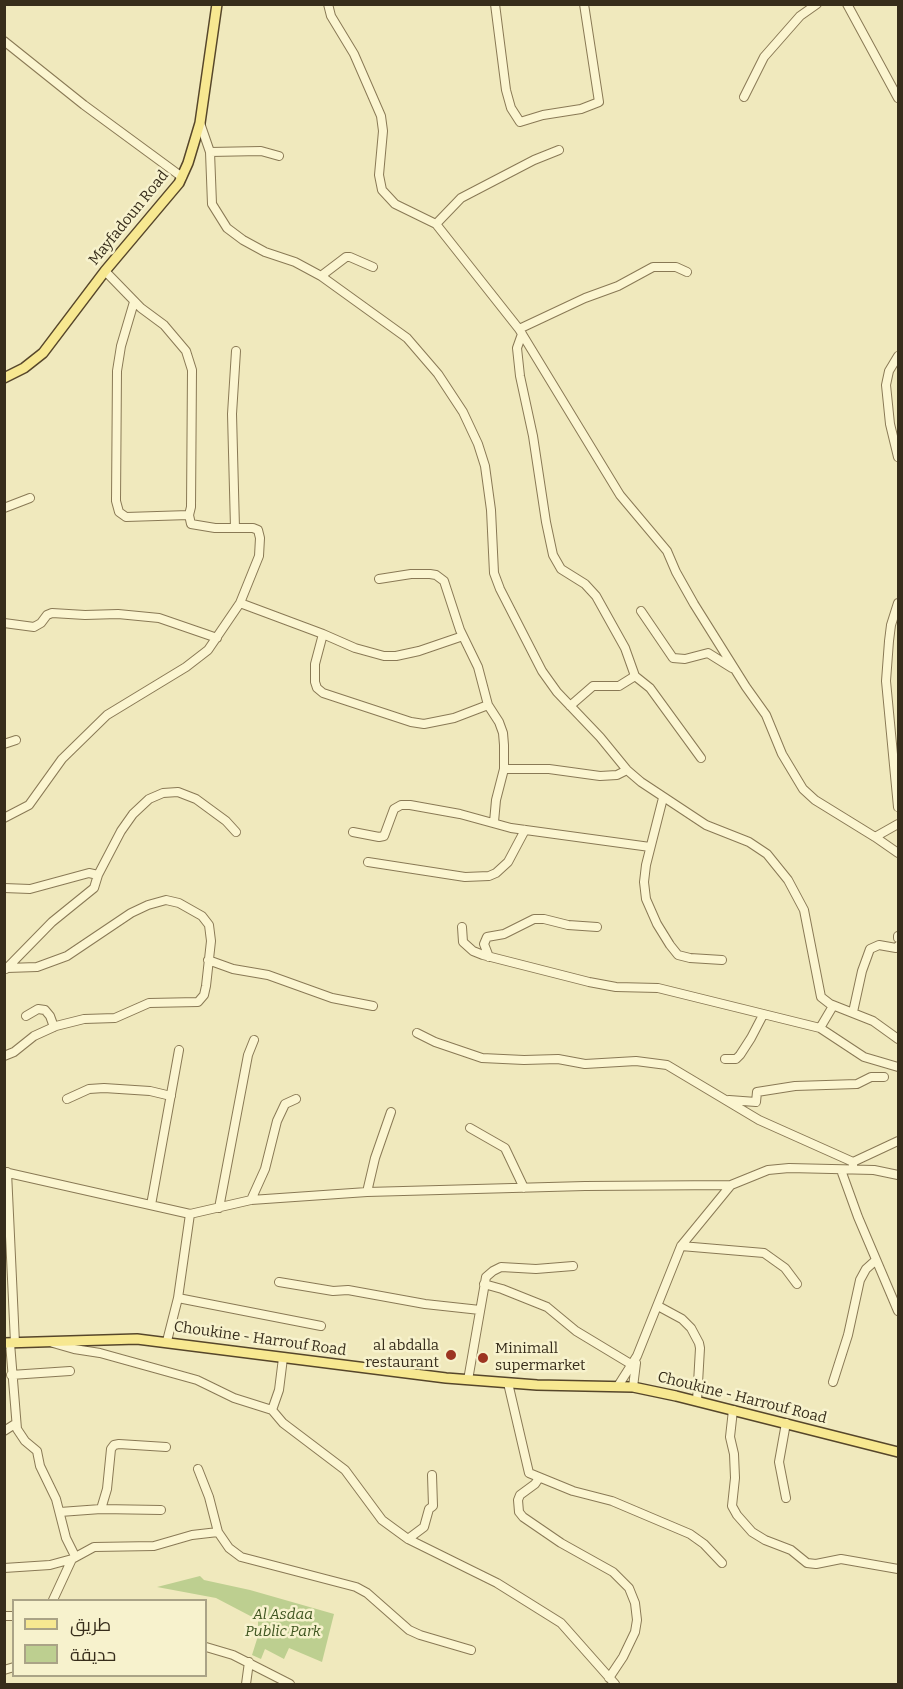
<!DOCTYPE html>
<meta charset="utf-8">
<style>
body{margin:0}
#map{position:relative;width:903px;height:1689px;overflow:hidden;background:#f0e9bd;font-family:Bitter,Cairo,serif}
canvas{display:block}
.frame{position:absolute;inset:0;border:6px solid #372d1b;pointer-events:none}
.legend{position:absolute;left:12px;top:1599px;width:195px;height:78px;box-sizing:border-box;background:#f7f2cd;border:2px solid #aaa386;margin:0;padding:8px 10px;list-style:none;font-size:18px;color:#372d1b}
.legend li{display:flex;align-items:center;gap:12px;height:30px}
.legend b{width:30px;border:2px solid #aaa386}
</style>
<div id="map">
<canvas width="903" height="1689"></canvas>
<div class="frame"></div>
<ul class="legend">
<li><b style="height:8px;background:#f7e891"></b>طريق</li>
<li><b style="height:16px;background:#bdcf90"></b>حديقة</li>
</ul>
</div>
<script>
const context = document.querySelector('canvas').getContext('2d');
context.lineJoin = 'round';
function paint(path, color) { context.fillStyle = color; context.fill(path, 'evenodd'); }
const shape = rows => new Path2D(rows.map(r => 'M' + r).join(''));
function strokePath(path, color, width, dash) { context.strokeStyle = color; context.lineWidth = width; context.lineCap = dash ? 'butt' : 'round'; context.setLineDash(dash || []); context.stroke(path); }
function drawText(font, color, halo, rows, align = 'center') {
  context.font = font + ' Bitter,serif'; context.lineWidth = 5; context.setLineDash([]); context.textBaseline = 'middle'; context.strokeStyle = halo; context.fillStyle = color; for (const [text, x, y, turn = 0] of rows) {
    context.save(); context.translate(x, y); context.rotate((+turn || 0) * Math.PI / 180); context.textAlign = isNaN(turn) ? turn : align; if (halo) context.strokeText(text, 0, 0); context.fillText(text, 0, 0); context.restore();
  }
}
paint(shape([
 [200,1576,204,1580,250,1590,334,1614,322,1662,289,1648,284,1659,265,1649,261,1659,252,1655,258,1636,258,1620,216,1598,157,1587]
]), '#bdcf90');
const minor = shape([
 [328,4,331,16,354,54,381,116,383,131,379,175,382,190,395,204,436,224,519,329,620,495,667,551,676,572,694,604,746,687,766,715,782,754,803,789,815,800,875,837,898,824],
 [495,4,506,90,511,108,520,122,543,115,581,109,599,102,584,4],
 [847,4,898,98],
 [4,41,84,105,182,177],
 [744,97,764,57,800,16,817,4],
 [200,123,210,152,212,204,227,228,243,240,265,252,295,262,321,276,407,338,438,374,463,412,478,444,485,466,491,510,494,573,500,589,542,671,557,692,600,737,627,770,641,782,706,825,749,842,767,854,788,880,804,910,821,997,830,1004,873,1021,898,1039],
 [210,152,261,151,279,156],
 [436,224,461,198,534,160,559,150],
 [321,276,346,257,350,257,373,267],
 [134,302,121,346,117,371,116,501,119,512,126,517,189,515],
 [519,329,585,298,618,286,653,267,676,267,687,272],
 [522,334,517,348,520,376,533,436,546,522,553,555,561,569,585,584,596,596,625,648,635,676,619,686,593,686,570,706],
 [898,356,889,371,886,385,890,424,898,457],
 [4,508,30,498],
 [235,528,232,414,236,351],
 [379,579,411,574,430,574,436,575,444,581,460,630,478,667,488,705],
 [240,603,323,634],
 [898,603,891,625,889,641,886,681,898,807],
 [641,611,673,658,685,659,708,653,732,668],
 [4,623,34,627,41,623,47,615,52,613,85,615,118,614,159,618,217,638],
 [463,636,419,651,396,656,384,656,355,648,323,634,315,664,315,682,317,688,323,693,411,722,424,724,454,718,488,705,499,722,503,733,504,745,504,769,496,800,494,822],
 [635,676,650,688,701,758],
 [4,744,16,740],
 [504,769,549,769,600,776,617,775,627,770],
 [663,798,646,865,644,882,646,899,657,924,670,945,678,955,690,958,722,960],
 [4,818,29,805,62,759,107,715,186,667,208,650,240,603,259,556,260,538,258,530,253,528,215,528,191,524,189,515,191,507,192,370,186,351,164,325,141,308,105,271],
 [353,832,379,837,384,836,394,809,401,805,410,805,460,814,511,828,650,847],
 [875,837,898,853],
 [368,862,465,877,489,876,496,873,508,862,525,830],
 [98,875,121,831,133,814,149,799,163,793,178,792,196,799,226,821,236,832],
 [4,888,30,889,89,873,98,875,94,888,52,922,6,969],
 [462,927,463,942,473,951,483,955,589,982,616,987,658,988,820,1028,833,1006],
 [898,936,898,938],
 [489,957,484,944,487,937,504,934,534,919,544,919,568,925,597,927],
 [208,960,233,969,268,975,332,998,373,1006],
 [853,1012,862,971,870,949,879,945,896,948,898,946],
 [26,1016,38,1009,45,1010,50,1016,54,1027],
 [820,1028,864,1057,898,1067],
 [417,1033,435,1042,482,1058,524,1060,558,1059,585,1064,636,1061,667,1065,759,1120,853,1162],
 [4,1056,14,1052,34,1036,56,1026,84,1019,115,1018,149,1003,198,1002,204,995,206,986,211,941,209,925,202,916,179,903,166,900,148,905,131,913,67,956,37,967,7,968],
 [725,1059,736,1059,740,1055,751,1038,763,1015],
 [67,1099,89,1089,104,1088,150,1091,171,1096],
 [729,1100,756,1102,757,1092,795,1086,857,1084,871,1077,884,1077],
 [470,1128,505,1148,524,1188],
 [853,1167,853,1162,898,1141],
 [841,1170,858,1217,898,1311],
 [4,1172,190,1214,251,1200,367,1192,585,1186,731,1185],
 [7,1172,15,1343],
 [367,1192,375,1158,391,1112],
 [251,1200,265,1169,277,1121,285,1104,296,1099],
 [151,1205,179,1050],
 [219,1208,248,1055,254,1040],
 [681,1246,764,1253,785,1268,797,1284],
 [279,1282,333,1291,348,1290,425,1304,480,1310],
 [484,1284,502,1289,547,1307,576,1331,634,1366],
 [178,1298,321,1326],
 [658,1306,682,1319,691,1328,699,1343,700,1348,697,1401],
 [167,1341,178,1298,190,1214],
 [10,1343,17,1429,25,1441,37,1451,40,1466,56,1499,66,1538,75,1556],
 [53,1343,74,1349,100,1353,197,1380,234,1398,272,1410],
 [283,1358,279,1390,272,1410,283,1423,345,1470,382,1520,408,1539,497,1583,561,1623,615,1684],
 [11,1375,70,1371],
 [468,1380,486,1277,493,1271,501,1267,536,1269,573,1266],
 [833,1382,848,1335,860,1280,866,1269,876,1260],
 [508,1383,529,1473,573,1491,612,1501,690,1534,704,1544,722,1563],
 [618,1386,637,1356,681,1246,731,1185,768,1170,789,1168,874,1170,898,1175],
 [633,1387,636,1363],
 [733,1410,730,1437,734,1454,735,1478,732,1506,737,1515,752,1532,765,1540,791,1550,807,1563,816,1564,841,1559,898,1569],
 [4,1431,15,1424],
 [198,1469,209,1497,218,1532],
 [539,1478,535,1484,520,1495,518,1500,519,1512,523,1517,561,1543,613,1572,629,1588,635,1603,637,1620,635,1632,623,1657,609,1678],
 [786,1498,779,1462,786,1423],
 [101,1509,107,1489,111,1449,114,1445,119,1444,166,1447],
 [60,1512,101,1509,161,1510],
 [408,1539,424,1527,429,1509,433,1506,432,1475],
 [4,1568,50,1565,72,1559],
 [53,1600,72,1559,94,1547,154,1546,192,1535,218,1532,229,1548,241,1557,356,1587,367,1593,409,1630,420,1635,471,1650],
 [4,1616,14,1616],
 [206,1647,233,1655,290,1684],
 [4,1670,14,1667],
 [246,1684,249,1662]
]);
const major = shape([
 [4,378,24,368,43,353,105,271,179,183,188,163,200,123,217,4],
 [4,1343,137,1339,446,1378,537,1385,633,1387,676,1396,898,1452]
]);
strokePath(minor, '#897955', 10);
strokePath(major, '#56462a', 12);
strokePath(minor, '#fbf5d0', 8);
strokePath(major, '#f7e891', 9);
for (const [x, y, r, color] of [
 [451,1355,6,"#9c3421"],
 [483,1358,6,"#9c3421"]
]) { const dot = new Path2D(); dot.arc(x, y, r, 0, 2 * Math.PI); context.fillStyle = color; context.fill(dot); strokePath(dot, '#f7f2cd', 2); }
drawText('15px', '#372d1b', '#f7f2cd', [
 ["Mayfadoun Road",129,218,-51],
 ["Choukine - Harrouf Road",260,1339,8],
 ["Choukine - Harrouf Road",742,1398,14]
]);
drawText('15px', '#372d1b', '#f7f2cd', [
 ["al abdalla",439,1346],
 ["restaurant",439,1363],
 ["Minimall",495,1349,"left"],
 ["supermarket",495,1366,"left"]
], 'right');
drawText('italic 15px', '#3f5520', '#f7f2cd', [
 ["Al Asdaa",283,1615],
 ["Public Park",283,1632]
]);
</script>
